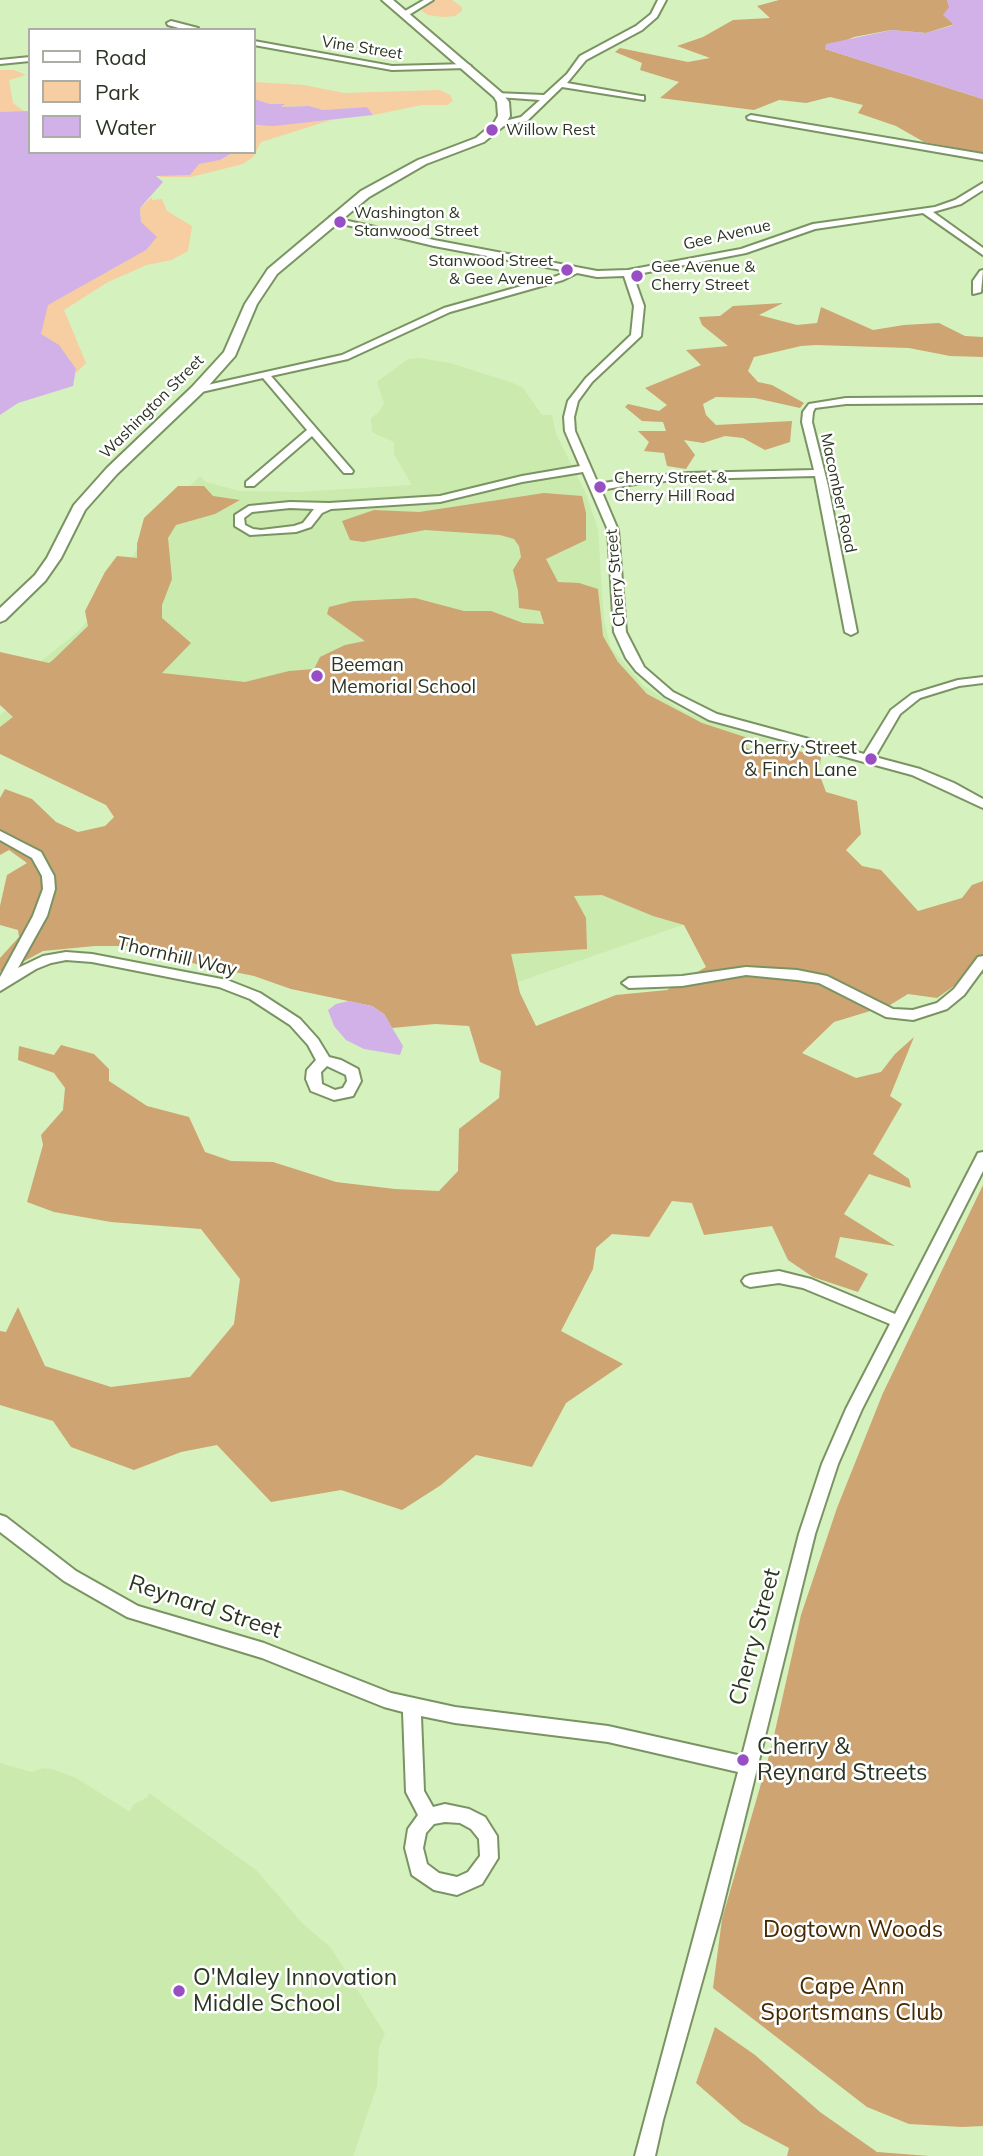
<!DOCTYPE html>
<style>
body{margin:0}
#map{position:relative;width:983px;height:2156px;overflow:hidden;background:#d5f1bd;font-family:Mulish,sans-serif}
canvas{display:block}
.legend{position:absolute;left:28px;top:28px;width:228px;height:126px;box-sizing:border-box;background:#fff;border:2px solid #aaaea6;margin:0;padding:9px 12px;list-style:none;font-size:21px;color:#2b3521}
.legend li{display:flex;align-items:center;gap:14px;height:35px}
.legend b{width:35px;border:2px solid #aaaea6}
</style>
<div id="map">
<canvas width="983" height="2156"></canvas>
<ul class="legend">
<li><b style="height:9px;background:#fff"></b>Road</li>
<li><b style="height:19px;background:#f6cea1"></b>Park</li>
<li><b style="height:19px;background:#d1b1e7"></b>Water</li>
</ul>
</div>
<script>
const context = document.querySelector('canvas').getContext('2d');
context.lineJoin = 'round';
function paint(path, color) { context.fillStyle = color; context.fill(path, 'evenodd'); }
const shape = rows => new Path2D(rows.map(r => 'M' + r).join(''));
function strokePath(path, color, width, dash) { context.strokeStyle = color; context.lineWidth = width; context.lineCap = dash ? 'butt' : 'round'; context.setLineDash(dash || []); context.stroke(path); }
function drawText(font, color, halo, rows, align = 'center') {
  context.font = font + ' Mulish,sans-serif'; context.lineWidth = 5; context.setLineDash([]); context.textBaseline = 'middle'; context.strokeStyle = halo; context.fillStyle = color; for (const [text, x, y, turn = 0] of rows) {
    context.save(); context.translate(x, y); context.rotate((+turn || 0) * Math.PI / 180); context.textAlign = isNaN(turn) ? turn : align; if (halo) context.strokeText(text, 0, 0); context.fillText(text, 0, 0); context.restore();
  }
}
paint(shape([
 [419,358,450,363,513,383,523,388,542,415,552,415,556,434,586,494,598,529,604,621,611,648,644,686,683,711,737,731,794,746,789,755,807,882,509,985,157,833,0,746,0,715,14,704,35,666,80,630,124,572,150,526,200,476,206,482,239,491,298,492,412,485,394,454,394,442,372,432,371,418,379,412,384,403,377,382,408,359],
 [0,1763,31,1772,44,1768,52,1769,76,1778,130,1812,133,1805,148,1797,149,1793,256,1870,303,1924,331,1948,385,2034,379,2047,377,2086,353,2156,0,2156]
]), '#caeaae');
paint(shape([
 [436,0,452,0,462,7,462,11,455,16,443,17,428,15,422,11,424,5],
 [0,70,14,70,26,75,9,80,13,103,25,112,0,114],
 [254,82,304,85,344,93,440,90,450,95,453,101,447,105,422,105,373,115,367,107,323,110,309,106,279,107,254,99],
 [331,120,261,142,253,157,243,164,191,177,161,177,152,173,158,165,220,160,234,152,254,152,254,126],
 [152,197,152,200,162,199,167,211,192,226,188,251,171,260,147,265,108,282,64,310,86,363,76,373,76,369,37,331,32,314,141,222,140,208]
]), '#f6cea1');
paint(shape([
 [779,0,947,0,955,24,926,33,891,30,854,37,825,49,983,99,983,153,924,142,896,126,858,113,863,105,830,97,806,103,779,100,754,110,660,98,679,82,640,70,642,63,615,52,620,48,688,62,710,58,677,46,703,37,733,20,770,18,757,6],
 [783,303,759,315,797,325,817,323,821,307,873,330,904,325,939,323,965,336,983,337,983,357,950,356,909,348,816,345,801,346,754,357,748,371,758,382,772,385,804,403,800,408,755,398,716,397,703,404,706,415,716,425,792,421,790,442,765,450,743,438,725,436,703,443,684,440,695,455,686,469,667,466,664,453,644,451,649,442,638,431,666,431,663,422,642,421,625,407,628,404,659,411,667,405,645,388,701,365,686,350,728,346,702,325,699,317,720,316,733,306],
 [178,486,204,486,213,496,240,500,215,514,176,525,168,538,172,579,162,605,162,618,191,643,162,673,245,682,289,671,314,669,320,657,345,645,365,641,327,614,329,607,353,601,415,598,464,611,491,611,523,623,544,624,540,611,519,608,518,591,513,570,521,557,519,546,514,539,500,535,425,530,363,542,350,540,342,521,374,510,419,512,544,493,582,496,586,513,586,540,546,559,558,582,579,583,598,589,603,636,618,662,647,694,702,723,748,738,746,748,767,754,776,745,821,757,819,773,826,792,857,801,861,834,846,850,862,866,881,870,918,911,962,898,972,885,983,881,983,974,968,970,964,979,937,998,908,994,890,1005,834,1022,802,1053,856,1078,881,1072,895,1054,914,1037,890,1096,902,1104,873,1154,909,1179,911,1188,869,1174,844,1214,895,1246,840,1237,835,1257,868,1274,858,1292,813,1277,788,1260,772,1226,704,1235,692,1203,672,1201,649,1237,612,1234,596,1248,593,1269,561,1331,623,1364,566,1403,532,1467,476,1455,441,1485,402,1510,341,1490,271,1502,217,1445,181,1452,134,1470,71,1447,53,1421,0,1405,0,1331,6,1332,18,1307,45,1366,111,1387,190,1377,234,1324,240,1279,201,1229,111,1222,54,1212,27,1202,43,1145,41,1135,63,1110,65,1088,54,1073,18,1060,19,1046,54,1055,61,1045,94,1054,109,1069,109,1081,147,1106,189,1117,205,1152,231,1161,273,1162,336,1182,395,1189,439,1191,458,1171,459,1129,499,1098,501,1071,480,1062,469,1026,435,1024,392,1028,384,1014,372,1006,291,989,254,976,196,964,136,946,95,946,43,951,6,971,0,971,0,958,19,937,18,930,0,925,0,906,7,875,27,863,9,850,0,855,0,798,5,789,32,799,56,822,78,832,105,826,114,817,106,805,0,754,0,727,13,717,0,705,0,652,49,663,53,660,88,626,85,611,105,572,117,556,137,558,137,544,144,518],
 [602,895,653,916,684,925,706,967,667,990,616,995,536,1026,520,993,511,954,587,949,586,918,574,896],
 [983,1185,983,2126,962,2127,909,2124,867,2107,713,1988,722,1919,771,1749,801,1615,837,1508,883,1393],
 [715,2027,755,2055,820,2112,877,2152,929,2156,787,2156,789,2148,742,2123,696,2083]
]), '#cda472');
paint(shape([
 [947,0,983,0,983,99,825,49,826,44,892,30,926,33,954,25,943,15,949,7],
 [254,99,270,104,285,104,281,107,309,106,323,110,367,107,373,115,274,126,254,125],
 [30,111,30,152,234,152,220,160,199,164,190,175,156,176,163,182,140,208,141,222,157,237,146,250,48,305,41,334,59,345,76,369,73,386,18,403,0,415,0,112],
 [349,1001,372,1006,384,1014,403,1046,400,1055,364,1049,346,1040,334,1026,328,1010,336,1004]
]), '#d1b1e7');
const minor = shape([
 [424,0,433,0,407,16,400,14,424,0],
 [658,0,666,0,657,17,642,30,586,60,567,83,641,96,644,96,644,100,562,87,527,121,496,127,496,123,521,117,540,100,498,97,494,95,495,93,544,95,567,74,580,56,636,26,651,14,658,0],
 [171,21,198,28,199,30,186,30,168,25,167,23,171,21],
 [254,41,392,66,467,64,471,66,467,68,392,70,254,45,254,41],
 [30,57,30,61,0,64,0,60,30,57],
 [751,115,983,154,983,160,748,119,747,117,751,115],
 [983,183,983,190,961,204,933,212,983,248,983,255,923,213,815,229,746,253,633,275,644,306,641,336,592,382,578,401,574,417,575,431,598,484,641,477,689,473,814,470,802,422,803,412,809,404,846,398,983,397,983,403,846,404,815,408,813,412,812,422,828,486,857,632,851,635,845,632,815,476,689,479,641,483,601,490,618,530,626,632,644,667,673,692,717,714,864,754,891,710,912,694,958,680,983,677,983,683,959,686,920,698,900,714,875,757,920,769,954,783,983,799,983,808,912,775,709,720,665,696,636,671,626,658,614,632,608,530,583,472,522,482,440,502,331,509,322,513,311,527,296,532,250,535,235,526,235,515,249,506,290,502,329,503,440,496,522,476,580,466,565,431,564,417,568,401,586,378,631,335,634,306,624,276,597,277,577,273,563,280,450,312,348,359,271,376,353,471,352,473,344,473,312,436,254,486,246,486,246,482,307,430,263,378,197,393,194,392,194,388,342,355,444,308,557,276,567,271,434,246,330,221,330,217,434,240,597,271,628,270,741,249,813,224,935,207,955,200,983,183],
 [290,508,314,509,303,523,294,526,261,530,253,529,245,525,244,518,252,512,290,508],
 [983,270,981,292,973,294,973,281,980,271,983,270],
 [0,831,41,852,54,876,55,889,47,916,18,968,43,956,66,952,92,954,227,980,260,993,300,1019,318,1039,329,1057,341,1060,358,1069,361,1081,353,1096,334,1100,311,1091,306,1079,307,1070,316,1060,308,1045,290,1025,250,999,219,987,92,962,66,960,51,963,36,969,0,991,0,977,33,916,43,889,42,876,32,858,0,840,0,831],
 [327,1066,346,1075,347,1081,343,1088,335,1090,322,1084,321,1072,327,1066],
 [983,956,983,969,964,995,947,1009,913,1020,886,1017,819,983,797,980,746,975,682,986,629,988,622,983,629,978,682,976,746,967,797,970,827,976,893,1009,913,1010,937,1003,954,989,978,957,983,956],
 [983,1152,983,1171,862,1409,838,1464,815,1534,721,1914,663,2120,655,2156,635,2156,738,1772,608,1742,455,1723,421,1716,424,1791,433,1807,445,1804,469,1809,485,1817,497,1836,498,1858,482,1884,457,1895,434,1890,412,1875,405,1848,408,1829,418,1815,406,1792,403,1712,384,1707,262,1658,127,1617,64,1581,0,1532,0,1515,6,1517,76,1571,138,1606,264,1643,391,1693,455,1707,608,1726,742,1756,799,1534,822,1464,846,1409,890,1324,803,1288,779,1283,750,1287,745,1285,742,1281,745,1277,750,1275,779,1271,811,1279,895,1314,976,1157,978,1153,983,1152],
 [445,1822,460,1823,471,1829,479,1839,480,1856,468,1872,457,1877,439,1873,427,1864,423,1848,426,1833,434,1824,445,1822]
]);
const secondary = shape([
 [382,0,393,0,502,93,509,102,510,116,505,125,484,142,426,164,369,197,277,274,257,304,235,356,202,393,117,474,85,510,61,558,45,581,5,620,0,622,0,608,35,575,47,558,74,505,107,468,192,387,224,352,245,304,268,269,361,191,418,160,476,138,494,123,498,116,497,102,494,97,382,0]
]);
strokePath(minor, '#7a9363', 4);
strokePath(secondary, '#7a9363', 4);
paint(minor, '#fff');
paint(secondary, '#fff');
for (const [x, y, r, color] of [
 [492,130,7,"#984fc3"],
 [340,222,7,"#984fc3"],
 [567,270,7,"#984fc3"],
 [637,276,7,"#984fc3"],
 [600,487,7,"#984fc3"],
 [317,676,7,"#984fc3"],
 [871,759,7,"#984fc3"],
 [743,1760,7,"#984fc3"],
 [179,1991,7,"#984fc3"]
]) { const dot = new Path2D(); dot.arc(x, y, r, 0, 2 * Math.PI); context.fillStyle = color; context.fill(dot); strokePath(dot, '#fff', 2.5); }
drawText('16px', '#2b3521', '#fff', [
 ["Vine Street",362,48,9],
 ["Gee Avenue",727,235,-13],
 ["Washington Street",152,407,-45],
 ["Macomber Road",838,493,78],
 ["Cherry Street",616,578,-95]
]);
drawText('16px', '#2b3521', '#fff', [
 ["Willow Rest",506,130],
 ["Washington &",354,213],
 ["Stanwood Street",354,231],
 ["Stanwood Street",553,261,"right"],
 ["& Gee Avenue",553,279,"right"],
 ["Gee Avenue &",651,267],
 ["Cherry Street",651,285],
 ["Cherry Street &",614,478],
 ["Cherry Hill Road",614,496]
], 'left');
drawText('19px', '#2b3521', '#fff', [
 ["Beeman",331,665],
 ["Memorial School",331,687],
 ["Cherry Street",857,748,"right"],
 ["& Finch Lane",857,770,"right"]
], 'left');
drawText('19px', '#2b3521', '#fff', [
 ["Thornhill Way",177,957,13]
]);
drawText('23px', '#2b3521', '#fff', [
 ["Reynard Street",205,1607,18],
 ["Cherry Street",755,1637,-75]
]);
drawText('23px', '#2b3521', '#fff', [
 ["Cherry &",757,1747],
 ["Reynard Streets",757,1773],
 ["O'Maley Innovation",193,1978],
 ["Middle School",193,2004]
], 'left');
drawText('23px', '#452900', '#fff', [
 ["Dogtown Woods",853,1930],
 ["Cape Ann",852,1987],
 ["Sportsmans Club",852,2013]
]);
</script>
